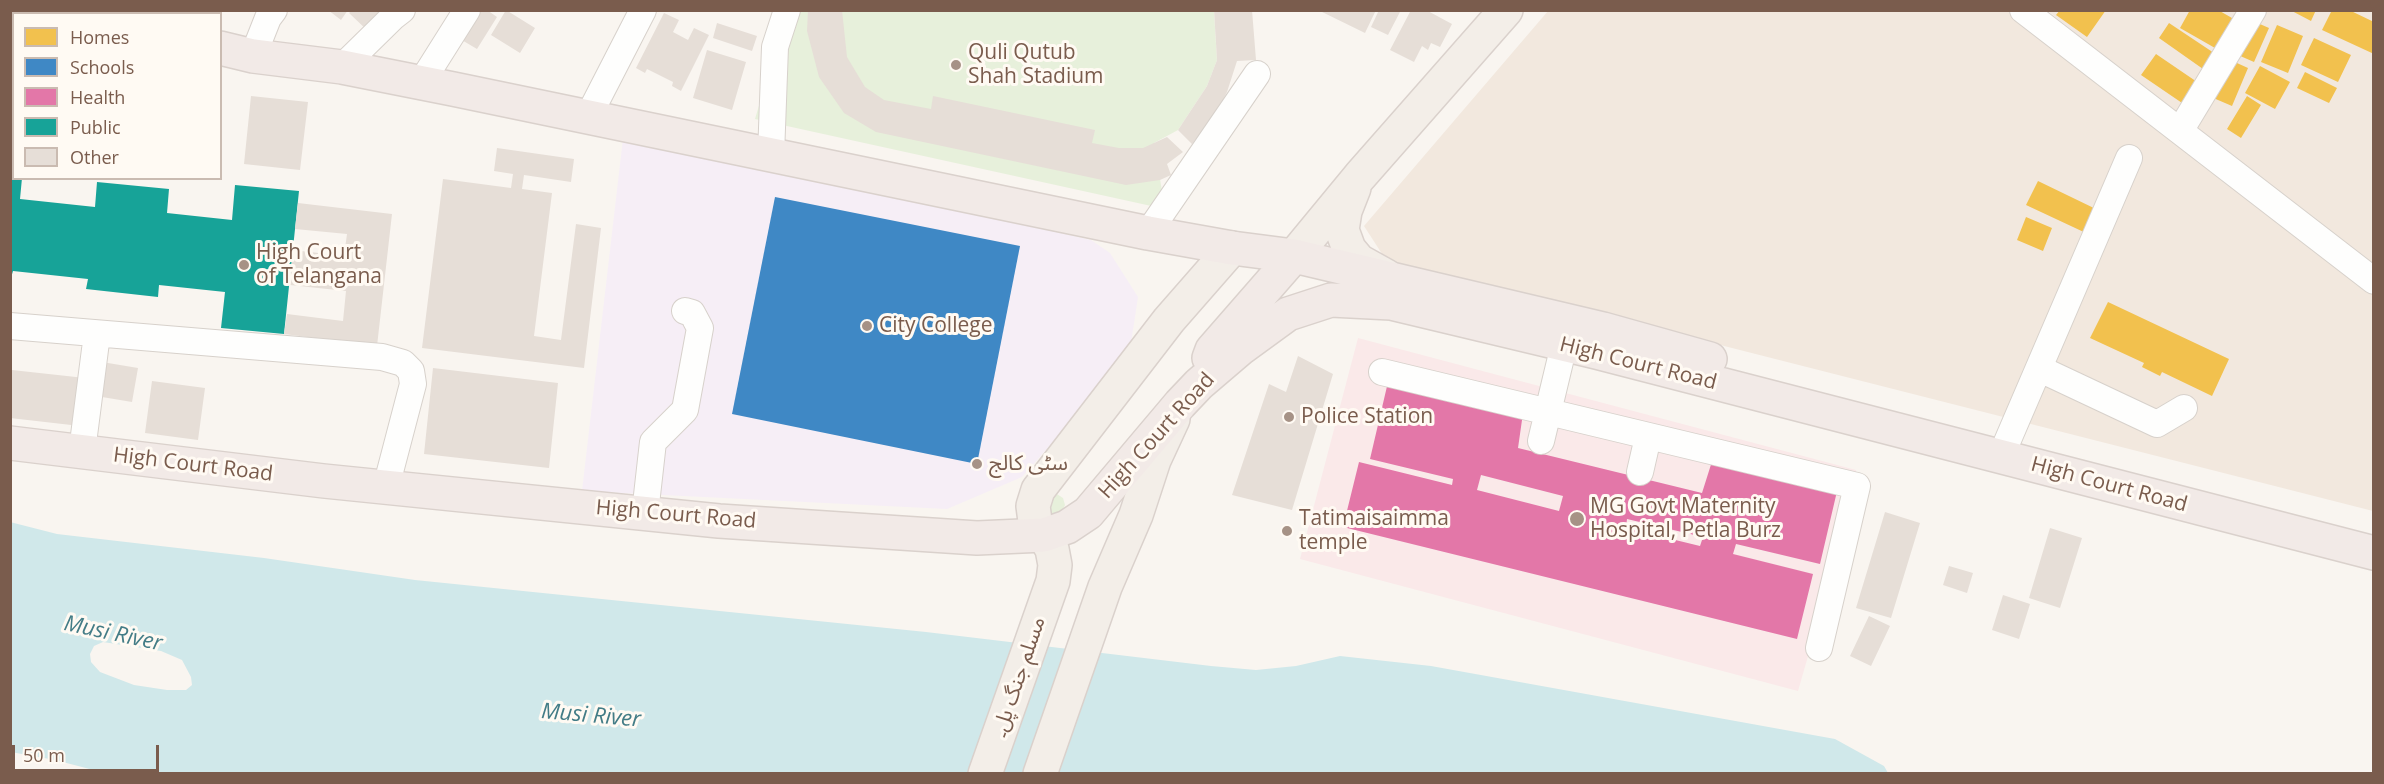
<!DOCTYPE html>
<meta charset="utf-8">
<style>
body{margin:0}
#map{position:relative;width:2384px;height:784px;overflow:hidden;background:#f9f5f0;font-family:"Open Sans",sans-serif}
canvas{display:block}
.frame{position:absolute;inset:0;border:12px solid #7a5c4d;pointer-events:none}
.legend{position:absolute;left:12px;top:12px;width:210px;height:168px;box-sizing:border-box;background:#fffaf3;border:2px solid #cabbb1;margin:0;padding:8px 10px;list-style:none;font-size:18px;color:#7a5c4d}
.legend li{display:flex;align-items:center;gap:12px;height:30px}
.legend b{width:30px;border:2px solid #cabbb1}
.scale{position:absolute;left:12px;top:745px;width:147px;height:27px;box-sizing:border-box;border:3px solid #7a5c4d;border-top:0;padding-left:8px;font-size:18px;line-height:21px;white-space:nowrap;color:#7a5c4d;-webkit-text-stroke:4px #fffaf3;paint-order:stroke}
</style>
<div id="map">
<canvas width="2384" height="784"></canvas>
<div class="frame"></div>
<ul class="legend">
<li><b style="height:16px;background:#f2c14e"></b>Homes</li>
<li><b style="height:16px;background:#3f88c5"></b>Schools</li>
<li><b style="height:16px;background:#e377a8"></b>Health</li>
<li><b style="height:16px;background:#17a398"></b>Public</li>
<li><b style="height:16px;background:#e6ded7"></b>Other</li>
</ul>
<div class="scale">50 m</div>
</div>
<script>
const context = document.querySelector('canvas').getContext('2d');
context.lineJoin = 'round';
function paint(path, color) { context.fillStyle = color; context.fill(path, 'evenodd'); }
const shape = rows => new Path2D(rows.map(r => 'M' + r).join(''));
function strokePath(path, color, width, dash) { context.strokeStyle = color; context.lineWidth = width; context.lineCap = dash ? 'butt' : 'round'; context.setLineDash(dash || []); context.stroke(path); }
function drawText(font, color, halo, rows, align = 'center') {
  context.font = font + ' "Open Sans","Noto Sans Arabic",sans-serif'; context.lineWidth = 6; context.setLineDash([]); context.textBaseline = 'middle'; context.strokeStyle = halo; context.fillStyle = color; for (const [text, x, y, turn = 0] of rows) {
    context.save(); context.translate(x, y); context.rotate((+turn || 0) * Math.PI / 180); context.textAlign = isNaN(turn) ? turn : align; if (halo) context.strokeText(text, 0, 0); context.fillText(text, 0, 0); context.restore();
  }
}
paint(shape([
 [1548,11,2015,11,2373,294,2373,511,1386,260,1364,226],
 [2048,11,2373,11,2373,273]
]), '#f2e8de');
paint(shape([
 [624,130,1091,240,1110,253,1138,297,1129,356,1022,477,947,509,582,491]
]), '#f6eef6');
paint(shape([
 [1358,338,1856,470,1857,486,1798,691,1300,559]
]), '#fae9e9');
paint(shape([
 [787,11,1214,11,1217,60,1207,86,1178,130,1154,143,1165,209,755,119],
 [1054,492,1063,498,1065,505,1062,512,1051,516,1041,504]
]), '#e7f0db');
paint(shape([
 [10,522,57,534,264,558,415,580,926,632,1211,666,1256,670,1296,666,1340,656,1431,666,1835,739,1884,766,1888,773,105,773,55,760,11,752],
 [103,642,161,651,182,660,191,677,192,685,186,690,167,690,134,685,100,672,91,662,90,654,94,646]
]), '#d0e8ea');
paint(shape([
 [2060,10,2106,10,2087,37,2056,15],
 [2190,10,2218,10,2239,22,2222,52,2180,28],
 [2290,10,2316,10,2311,21],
 [2332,10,2349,10,2374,22,2374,54,2322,30],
 [2253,21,2269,28,2254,62,2238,55],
 [2169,23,2214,53,2203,69,2159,38],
 [2277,25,2303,36,2288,73,2261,62],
 [2314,38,2351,55,2338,82,2301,65],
 [2156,54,2200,84,2185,105,2141,75],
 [2228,59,2248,68,2232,106,2211,97],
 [2260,66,2290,82,2275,109,2245,93],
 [2305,72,2337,88,2329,103,2297,88],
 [2247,96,2261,105,2241,138,2227,129],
 [2038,181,2100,211,2088,234,2026,205],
 [2026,217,2052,228,2043,251,2017,240],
 [2108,302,2229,359,2212,396,2162,372,2160,376,2142,367,2144,363,2090,338]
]), '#f2c14e');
paint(shape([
 [775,197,1020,246,977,464,732,414]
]), '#3f88c5');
paint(shape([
 [1388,382,1523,413,1518,448,1702,493,1714,455,1838,487,1820,564,1736,544,1733,554,1813,574,1797,639,1343,527,1359,462,1452,485,1453,479,1370,459],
 [1481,475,1563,496,1559,511,1477,490],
 [1627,519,1703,537,1700,546,1626,528]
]), '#e377a8');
paint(shape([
 [10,161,14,161,14,178,22,178,20,199,95,207,97,182,169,189,167,213,232,220,235,185,299,191,284,334,221,328,225,292,159,285,158,297,86,289,88,279,13,271,10,281]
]), '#17a398');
paint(shape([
 [328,10,348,10,341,20],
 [352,10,390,10,369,32,349,13],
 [470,10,487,10,497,17,477,49,455,36],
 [506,10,535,28,520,53,491,35],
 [808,10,842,10,847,57,865,87,884,100,931,109,933,96,1095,130,1092,143,1119,148,1143,148,1167,137,1183,152,1167,164,1171,175,1160,180,1126,185,876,132,844,113,819,77,807,31],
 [1214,10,1252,10,1256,60,1237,61,1227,92,1217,112,1192,144,1178,130,1207,86,1217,60],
 [1318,10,1376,10,1365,33],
 [1379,10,1401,10,1388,35,1371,27],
 [1411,10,1426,10,1452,24,1440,47,1431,43,1428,50,1422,46,1414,62,1390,50],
 [664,13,679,20,673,32,688,40,694,28,709,35,681,91,672,86,673,82,647,69,645,73,636,68],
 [717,23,757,36,752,51,713,38],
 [707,50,746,62,732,110,693,98],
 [10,75,14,75,14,144,10,144],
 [251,96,308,102,300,170,244,164],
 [497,148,574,159,571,182,524,175,522,189,552,193,534,336,561,340,576,224,601,228,584,368,422,348,443,179,511,188,513,174,494,171],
 [298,203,392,214,377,346,284,334,287,314,343,321,346,291,290,285,293,250,344,256,347,234,295,229],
 [1298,356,1333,374,1292,510,1232,495,1269,384,1286,392],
 [102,362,138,368,132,402,96,396],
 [433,368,558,383,549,468,424,454],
 [12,370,85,378,80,426,10,418],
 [152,381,205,388,198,440,145,433],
 [1885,512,1920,523,1891,618,1856,608],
 [2050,528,2082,538,2060,608,2029,598],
 [1949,566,1973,573,1967,593,1943,585],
 [2003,595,2030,604,2019,639,1992,630],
 [1869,616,1890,626,1871,666,1850,656]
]), '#e6ded7');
const minor = shape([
 [2023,10,2374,281],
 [253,56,268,18,274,10],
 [342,67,393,17,402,10],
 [421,83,467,10],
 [588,117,643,10],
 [2180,131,2253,10],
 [771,155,775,47,787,10],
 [1148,233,1257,74],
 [10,326,382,357,403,363,411,371,413,384,386,487],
 [2040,369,2157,424,2184,408],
 [1382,372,1857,486,1819,648],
 [1541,441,1564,345],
 [2007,442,2129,158],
 [82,451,97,334],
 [1640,472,1648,437],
 [645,513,653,442,685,410,700,328,692,313,685,311]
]);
const major = shape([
 [1354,188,1345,211,1342,230,1349,249,1359,261,1386,276],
 [1294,256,1360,176,1506,10],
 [985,774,1053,581,1055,565,1052,549,1035,521,1033,506,1038,490,1169,320,1232,248],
 [1040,774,1105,587,1136,515,1154,460,1173,419]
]);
const highway = shape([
 [57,10,70,14],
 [220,48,253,56,342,67,453,89,1148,233,1232,248,1294,256,1603,329,1710,359],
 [1209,358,1212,350,1294,256],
 [10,443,324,481,719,521,977,538,1044,535,1067,527,1088,513,1180,404,1199,384,1240,349,1288,314,1331,300,1391,303,1596,352,2374,553]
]);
strokePath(minor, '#d7d1cb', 28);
strokePath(major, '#dad1cc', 36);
strokePath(highway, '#dad1cc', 36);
strokePath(minor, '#fefefd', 26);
strokePath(major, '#f3eee8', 33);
strokePath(highway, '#f2eae7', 33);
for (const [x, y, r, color] of [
 [956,65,6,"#a69286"],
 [244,265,6,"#a69286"],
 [867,326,6,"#a69286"],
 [1289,417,6,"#a69286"],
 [977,464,6,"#a69286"],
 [1577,519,8,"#a69286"],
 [1287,531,6,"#a69286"]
]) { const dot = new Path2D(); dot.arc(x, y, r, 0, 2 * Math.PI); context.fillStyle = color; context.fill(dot); strokePath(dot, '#fffaf3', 2); }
drawText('21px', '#7a5c4d', '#fffaf3', [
 ["Quli Qutub",968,53],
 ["Shah Stadium",968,77],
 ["High Court",256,253],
 ["of Telangana",256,277],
 ["City College",879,326],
 ["Police Station",1301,417],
 ["سٹی کالج",989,464],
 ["MG Govt Maternity",1590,507],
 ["Hospital, Petla Burz",1590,531],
 ["Tatimaisaimma",1299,519],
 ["temple",1299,543]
], 'left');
drawText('21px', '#7a5c4d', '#fffaf3', [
 ["High Court Road",1638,364,14],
 ["High Court Road",1157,436,-48],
 ["High Court Road",193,465,7],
 ["High Court Road",2109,485,15],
 ["High Court Road",676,515,5],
 ["مسلم جنگ پل۔",1019,677,-71]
]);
drawText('italic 22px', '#437c86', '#fffaf3', [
 ["Musi River",113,634,12],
 ["Musi River",591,716,5]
]);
</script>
